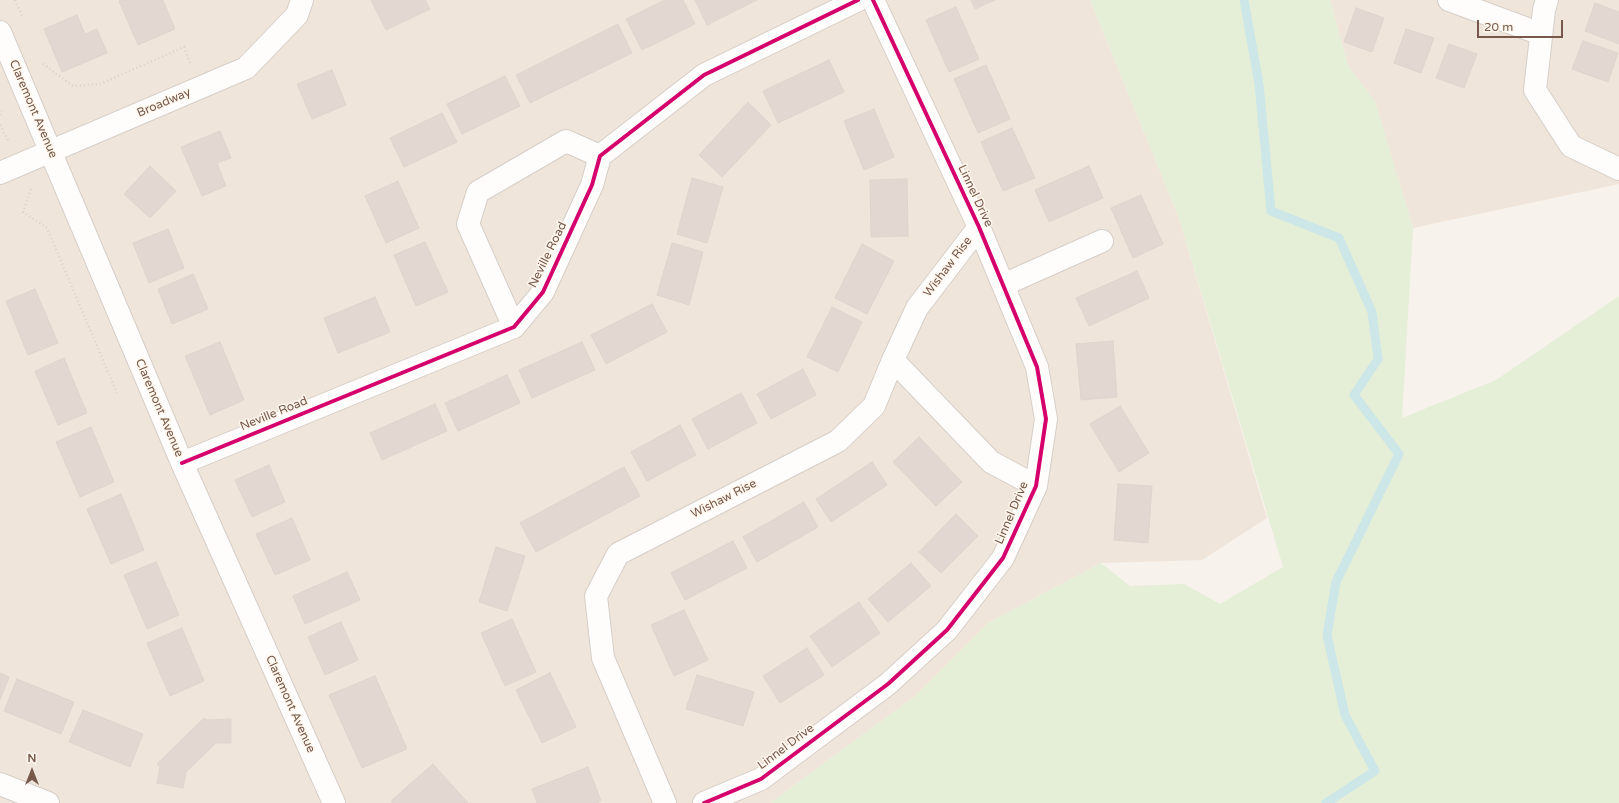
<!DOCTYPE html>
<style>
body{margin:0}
#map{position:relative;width:1619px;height:803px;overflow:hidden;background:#f7f2ec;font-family:"Varela Round",sans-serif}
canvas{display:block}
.north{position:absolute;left:12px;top:751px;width:40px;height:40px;-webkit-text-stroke:3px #fff7ee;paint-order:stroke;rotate:0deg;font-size:11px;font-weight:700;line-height:16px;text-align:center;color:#76594b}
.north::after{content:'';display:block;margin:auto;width:14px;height:18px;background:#76594b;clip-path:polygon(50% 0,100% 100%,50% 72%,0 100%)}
.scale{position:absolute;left:1477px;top:20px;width:86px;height:18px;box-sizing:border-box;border:2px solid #76594b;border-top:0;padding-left:5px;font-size:12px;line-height:14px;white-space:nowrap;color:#76594b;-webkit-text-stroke:3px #fff7ee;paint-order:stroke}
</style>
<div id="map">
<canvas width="1619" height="803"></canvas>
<div class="north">N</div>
<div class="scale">20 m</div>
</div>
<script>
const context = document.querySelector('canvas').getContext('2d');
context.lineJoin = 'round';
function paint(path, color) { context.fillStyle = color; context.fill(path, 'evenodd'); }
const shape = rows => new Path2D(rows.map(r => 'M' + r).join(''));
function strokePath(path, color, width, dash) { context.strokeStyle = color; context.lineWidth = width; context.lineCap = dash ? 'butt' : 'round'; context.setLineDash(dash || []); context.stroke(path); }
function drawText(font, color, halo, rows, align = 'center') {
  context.font = font + ' "Varela Round",sans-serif'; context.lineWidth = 3; context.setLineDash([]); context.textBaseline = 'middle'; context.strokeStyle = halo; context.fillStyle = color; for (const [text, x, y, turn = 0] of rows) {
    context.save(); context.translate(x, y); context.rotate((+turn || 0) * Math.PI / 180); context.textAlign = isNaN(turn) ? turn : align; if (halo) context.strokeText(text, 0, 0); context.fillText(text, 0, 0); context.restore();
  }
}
paint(shape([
 [0,0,1090,0,1179,218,1267,518,1202,560,1101,563,988,623,914,697,770,803,0,803],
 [1330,0,1619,0,1619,184,1413,228,1375,102,1348,66]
]), '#f0e5da');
paint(shape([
 [1090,0,1330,0,1348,66,1375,101,1413,228,1402,418,1496,380,1619,296,1619,803,770,803,914,697,988,623,1101,563,1130,586,1184,584,1220,604,1283,567,1179,218]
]), '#e5eed7');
strokePath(shape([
 [1244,0,1259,84,1271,211,1339,238,1372,312,1378,359,1354,395,1399,454,1336,582,1327,635,1345,715,1375,771,1326,803]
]), '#cde7e8', 9);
const building = shape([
 [122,0,163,0,175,29,138,45,119,1,122,0],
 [371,0,425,0,430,9,386,30,371,0],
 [665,0,683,0,695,24,642,50,626,19,665,0],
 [695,0,757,0,707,25,695,0],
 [971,0,995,0,975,9,971,0],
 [1595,3,1619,12,1619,44,1585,31,1595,3],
 [956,7,979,59,949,72,926,20,956,7],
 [1356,8,1384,18,1372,52,1344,42,1356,8],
 [77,15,85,34,97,29,107,53,62,72,44,29,77,15],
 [618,24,632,53,530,103,516,75,618,24],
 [1406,29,1434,38,1421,73,1394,63,1406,29],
 [1583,41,1618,53,1608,82,1572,69,1583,41],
 [1449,44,1477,54,1464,88,1436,78,1449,44],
 [829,60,844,92,778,123,763,91,829,60],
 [986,65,1010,119,978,133,954,79,986,65],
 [332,70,346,105,312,119,297,84,332,70],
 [505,76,520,106,462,134,447,104,505,76],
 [748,102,771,125,722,177,699,155,748,102],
 [874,109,894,157,864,170,844,121,874,109],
 [442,113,457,142,404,167,390,138,442,113],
 [1012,128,1035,178,1003,191,981,142,1012,128],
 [220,131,231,158,217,163,226,186,202,196,181,147,220,131],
 [150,166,176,191,150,218,124,194,150,166],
 [1089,166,1103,198,1049,222,1035,190,1089,166],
 [692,178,723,187,707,243,677,234,692,178],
 [907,179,908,236,871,237,870,180,907,179],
 [398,181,419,228,386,243,365,196,398,181],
 [1141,195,1163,244,1133,258,1111,208,1141,195],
 [168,229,184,268,149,283,133,243,168,229],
 [425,242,448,292,416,306,394,255,425,242],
 [672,243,703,252,689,305,657,295,672,243],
 [862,244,894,261,867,314,835,298,862,244],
 [1137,271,1149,298,1089,326,1076,298,1137,271],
 [193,274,208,309,172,324,158,289,193,274],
 [35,289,58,343,28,355,6,301,35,289],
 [375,297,390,332,338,353,324,318,375,297],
 [652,304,667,332,606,364,591,335,652,304],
 [832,307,862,322,838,372,807,357,832,307],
 [1113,341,1117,397,1081,400,1076,344,1113,341],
 [220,342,244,400,210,415,185,356,220,342],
 [582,342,595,370,532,398,519,370,582,342],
 [64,358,87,413,58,425,35,371,64,358],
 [803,369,816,395,771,419,757,394,803,369],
 [507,375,520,403,458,431,445,403,507,375],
 [741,393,757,423,708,449,692,419,741,393],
 [435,404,447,431,382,460,370,433,435,404],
 [1120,406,1149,453,1119,472,1090,424,1120,406],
 [680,425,696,455,647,481,631,452,680,425],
 [91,427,114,482,80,497,56,442,91,427],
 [919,437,962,482,936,506,893,462,919,437],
 [872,462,887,485,831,522,816,499,872,462],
 [269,465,285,502,252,517,235,480,269,465],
 [624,467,640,496,536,552,520,523,624,467],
 [1118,484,1152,486,1148,543,1114,540,1118,484],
 [121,494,144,550,111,564,87,509,121,494],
 [804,502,818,527,757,562,743,537,804,502],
 [956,514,978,536,941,573,919,552,956,514],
 [292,518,310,560,275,575,256,534,292,518],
 [733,541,747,568,685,600,671,573,733,541],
 [496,547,525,556,507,611,479,602,496,547],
 [156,562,179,615,147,629,124,575,156,562],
 [911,563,931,586,888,622,868,599,911,563],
 [347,572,360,600,305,624,293,596,347,572],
 [859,602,880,633,832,667,810,636,859,602],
 [684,610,708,660,674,676,651,625,684,610],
 [512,619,536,672,505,686,481,633,512,619],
 [341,622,358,660,325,675,308,637,341,622],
 [182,628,204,681,170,696,147,643,182,628],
 [807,648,824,675,780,703,763,676,807,648],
 [0,673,9,677,0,700,0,673],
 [550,673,576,727,542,743,516,690,550,673],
 [697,675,754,692,743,726,686,709,697,675],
 [375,676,407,749,362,768,329,695,375,676],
 [17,679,74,702,61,734,4,711,17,679],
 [83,710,143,734,130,767,69,742,83,710],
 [204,718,206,720,231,719,231,743,216,743,186,772,183,788,157,783,160,767,157,764,204,718],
 [433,764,468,803,393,803,391,801,433,764],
 [588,767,601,801,596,803,537,803,532,789,588,767]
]);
paint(building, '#e2d8d1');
strokePath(building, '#e0d5ce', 1);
const minor = shape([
 [1449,0,1541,34],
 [1547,0,1544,10,1535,90,1571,146,1619,169],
 [0,32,182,463,334,803],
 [0,173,246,68,297,15,302,0],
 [1003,285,1102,241],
 [514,327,468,224,478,192,566,141,600,156],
 [893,360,991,462,1036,486],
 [182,463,514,327,543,292,592,185,600,156,704,75,858,0],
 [0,784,48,803],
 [665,803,603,658,596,596,618,554,838,441,874,406,893,360,917,308,979,227],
 [704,803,761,779,888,684,947,630,1003,558,1036,486,1046,419,1037,367,979,227,873,0]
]);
strokePath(minor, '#d6cec8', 24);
strokePath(shape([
 [15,0,22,16],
 [43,64,73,86,100,84,184,47,190,63],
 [0,115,3,108],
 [0,125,9,142],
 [31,189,23,212,47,228,117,393]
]), '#dad2cf', 2.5, [1, 3]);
strokePath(minor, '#fefdfc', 22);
strokePath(shape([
 [182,463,514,327,543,292,592,185,600,156,704,75,858,0],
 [704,803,761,779,888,684,947,630,1003,558,1036,486,1046,419,1037,367,979,227,873,0]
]), '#d6006c', 4);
drawText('12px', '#76594b', '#fff7ee', [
 ["Broadway",164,103,-23],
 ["Claremont Avenue",33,109,67],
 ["Linnel Drive",975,196,65],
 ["Neville Road",548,255,-64],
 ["Wishaw Rise",948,267,-53],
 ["Claremont Avenue",159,408,67],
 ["Neville Road",274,414,-22],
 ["Wishaw Rise",724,499,-27],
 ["Linnel Drive",1012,513,-67],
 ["Claremont Avenue",290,704,66],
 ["Linnel Drive",786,747,-37]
]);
</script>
